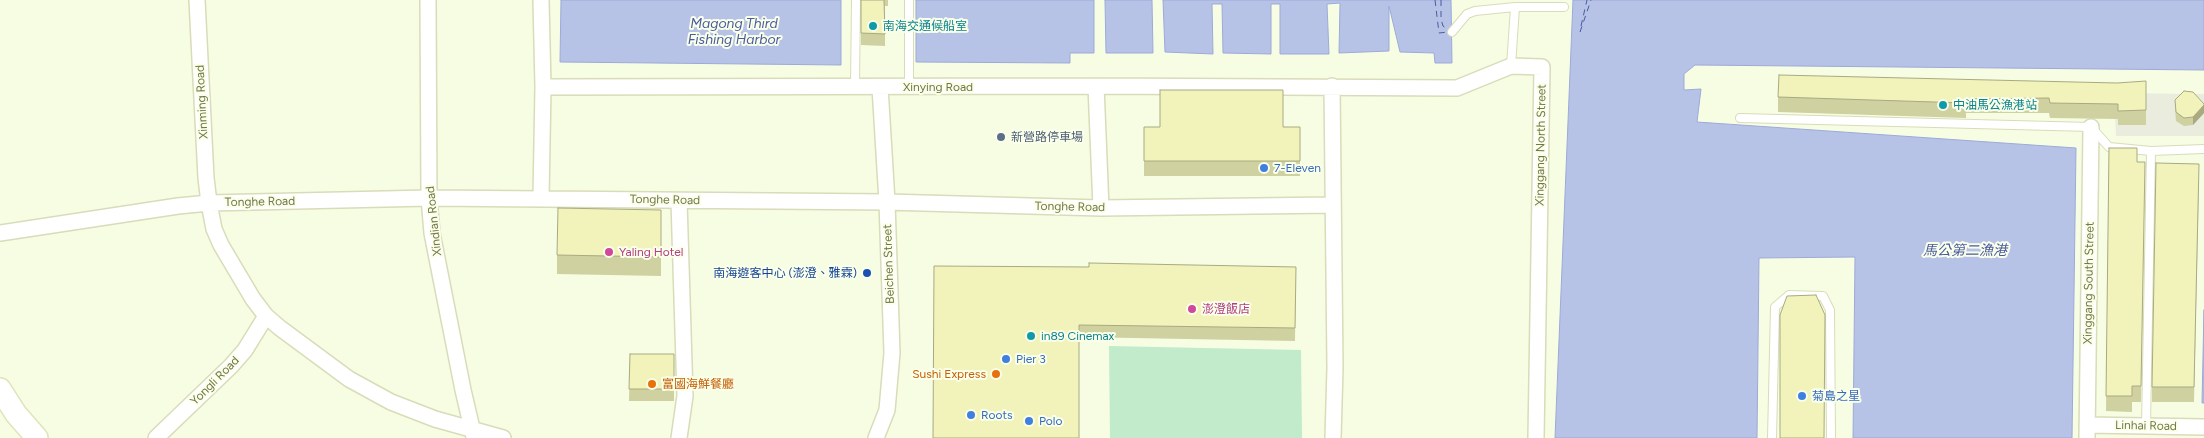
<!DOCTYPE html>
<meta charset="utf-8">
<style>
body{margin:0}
canvas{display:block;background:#f6fde3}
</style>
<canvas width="2204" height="438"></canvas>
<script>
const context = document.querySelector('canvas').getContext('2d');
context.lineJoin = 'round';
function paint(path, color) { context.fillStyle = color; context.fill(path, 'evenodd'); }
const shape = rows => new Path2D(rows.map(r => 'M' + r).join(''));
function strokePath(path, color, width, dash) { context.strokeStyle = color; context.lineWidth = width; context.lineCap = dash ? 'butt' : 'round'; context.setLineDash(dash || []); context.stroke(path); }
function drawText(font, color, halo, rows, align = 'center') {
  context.font = font + ' Figtree,"Noto Sans TC",sans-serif'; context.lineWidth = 4; context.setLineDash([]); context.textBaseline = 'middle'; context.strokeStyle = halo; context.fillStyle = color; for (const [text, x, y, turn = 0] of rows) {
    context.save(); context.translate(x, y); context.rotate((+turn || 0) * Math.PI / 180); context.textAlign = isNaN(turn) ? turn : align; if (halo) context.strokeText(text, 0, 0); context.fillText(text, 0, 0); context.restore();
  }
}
paint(shape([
 [2114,93,2204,94,2204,136,2116,136]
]), '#eaecde');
paint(shape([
 [1109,346,1301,350,1302,438,1110,438]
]), '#c1ebca');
const water = shape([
 [561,0,841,0,841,65,560,62,561,0],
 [916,0,1094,0,1094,53,1070,53,1070,63,916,62,916,0],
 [1105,0,1152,0,1153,53,1106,53,1105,0],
 [1163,0,1451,0,1452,63,1435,63,1434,53,1400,52,1389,6,1389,51,1339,53,1340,3,1327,4,1329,54,1280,54,1280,4,1271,4,1271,54,1223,53,1222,4,1212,4,1213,54,1165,52,1163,0],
 [1573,0,2204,0,2204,70,1695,65,1684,74,1684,90,1701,89,1697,122,2076,148,2072,438,1853,438,1855,257,1759,258,1757,438,1555,438,1573,0],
 [2204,310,2204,403,2202,403,2204,310]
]);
paint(water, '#b7c2e7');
strokePath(water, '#9daad9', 1);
strokePath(shape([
 [1435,0,1439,33,1448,32],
 [1441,0,1441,19,1443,26,1449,30],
 [1581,26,1587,0],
 [1580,32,1591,0]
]), '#4a5b9f', 1, [6, 5]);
const service = shape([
 [1452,32,1467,14,1475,11,1515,7,1564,7],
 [1511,66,1515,7],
 [855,87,856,0],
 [909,87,909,0],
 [1740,118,2091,127,2109,147,2151,151,2204,149],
 [2146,426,2151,151],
 [1772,438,1775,307,1789,295,1823,296,1830,310,1831,438]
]);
const minor = shape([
 [197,0,206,178,209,203,214,229,221,245,253,299,266,316,280,328,349,379,391,402,435,419,503,438],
 [428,0,429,198,432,233,463,390,474,437],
 [1096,86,1101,208],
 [1332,86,1335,368,1333,438],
 [543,87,1096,86,1457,88,1511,66,1542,67,1536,438],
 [541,198,543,87,541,0],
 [679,201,685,396,679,438],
 [0,233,178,206,209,203,429,198,887,202,1101,208,1332,205],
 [2087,425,2204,427],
 [156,438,231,366,245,350,266,316],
 [876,438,887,410,892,353,887,202,880,87],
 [2087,438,2091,127]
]);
const secondary = shape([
 [0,389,16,414,37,438]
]);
strokePath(service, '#d9dcb9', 10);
strokePath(minor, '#d9dcb9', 18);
strokePath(secondary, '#e0e4b9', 24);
strokePath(service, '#fff', 8);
strokePath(minor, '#fff', 15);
strokePath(secondary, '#fff', 21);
paint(shape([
 [861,0,888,0,888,6,885,6,885,46,861,45],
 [2117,83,2146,110,2146,125,2118,125,2118,119,2050,118,2049,113,1966,113,1966,118,1778,112,1778,97],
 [2175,100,2204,104,2204,113,2193,125,2184,126,2176,121,2175,108],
 [1144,127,1300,127,1300,176,1144,176],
 [2109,148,2137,162,2145,162,2141,402,2132,402,2132,412,2106,411],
 [2199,180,2194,402,2152,402,2152,387],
 [661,210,661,276,557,274,557,255],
 [1089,267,1296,267,1295,341,1079,337,933,438],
 [630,354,674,354,674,401,629,401]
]), '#cfd1a0');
paint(shape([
 [2204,105,2204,113,2193,125,2193,117]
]), '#a9aa82');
const building = shape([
 [861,0,884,0,885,34,861,33,861,0],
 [1779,75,2117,83,2146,81,2146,110,2118,111,2118,104,2050,103,2049,98,1966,99,1966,103,1778,97,1779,75],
 [1160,90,1283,90,1283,127,1300,127,1300,161,1144,161,1144,127,1160,127,1160,90],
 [2184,91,2193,92,2204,104,2204,105,2193,117,2184,118,2176,112,2175,100,2184,91],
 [2109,148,2137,148,2137,162,2145,162,2141,386,2132,386,2132,396,2106,396,2109,148],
 [2156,163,2199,164,2194,387,2152,387,2156,163],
 [558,208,661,210,661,257,557,255,558,208],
 [1089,263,1296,267,1295,328,1079,325,1079,438,933,438,934,266,1089,267,1089,263],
 [1816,295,1825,315,1824,438,1780,438,1780,315,1787,296,1816,295],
 [630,354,674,354,674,389,629,389,630,354]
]);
paint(building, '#f1f3ba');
strokePath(building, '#a9aa82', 1);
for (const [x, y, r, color] of [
 [873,26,5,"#0f9aa8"],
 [1943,105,5,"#0f9aa8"],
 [1001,137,5,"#5c6f8a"],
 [1264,168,5,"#3f7fe0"],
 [609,252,5,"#d1479c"],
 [867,273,5,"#1a4fb4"],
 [1192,309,5,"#d1479c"],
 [1031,336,5,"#0f9aa8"],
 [1006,359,5,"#3f7fe0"],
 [996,374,5,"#e8710a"],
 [652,384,5,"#e8710a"],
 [1802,396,5,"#3f7fe0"],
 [971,415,5,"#3f7fe0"],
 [1029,421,5,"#3f7fe0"]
]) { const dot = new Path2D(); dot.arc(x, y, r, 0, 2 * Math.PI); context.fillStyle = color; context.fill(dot); strokePath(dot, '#faffea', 2); }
drawText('12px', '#0d838f', '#faffea', [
 ["南海交通候船室",883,26],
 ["中油馬公漁港站",1953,105],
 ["in89 Cinemax",1041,336]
], 'left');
drawText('12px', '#757548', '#faffea', [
 ["Xinying Road",938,87],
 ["Xinming Road",202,102,-93],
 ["Xinggang North Street",1541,145,-89],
 ["Tonghe Road",665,200,1],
 ["Tonghe Road",260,202,-1],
 ["Tonghe Road",1070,207,1],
 ["Xindian Road",434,221,-96],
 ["Beichen Street",889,264,-92],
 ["Xinggang South Street",2089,283,-89],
 ["Yongli Road",215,381,-45],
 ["Linhai Road",2146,426,1]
]);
drawText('12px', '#4e5e75', '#faffea', [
 ["新營路停車場",1011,137]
], 'left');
drawText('12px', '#366cbe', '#faffea', [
 ["7-Eleven",1274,168],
 ["Pier 3",1016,359],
 ["菊島之星",1812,396],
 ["Roots",981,415],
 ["Polo",1039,421]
], 'left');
drawText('12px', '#b23c85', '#faffea', [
 ["Yaling Hotel",619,252],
 ["澎澄飯店",1202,309]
], 'left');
drawText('12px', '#164399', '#faffea', [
 ["南海遊客中心 (澎澄、雅霖)",857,273]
], 'right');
drawText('12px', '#c56008', '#faffea', [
 ["Sushi Express",986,374],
 ["富國海鮮餐廳",662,384,"left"]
], 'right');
drawText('italic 14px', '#4a5b9f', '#faffea', [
 ["Magong Third",734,24],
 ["Fishing Harbor",734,40],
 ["馬公第二漁港",1965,251]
]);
</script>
